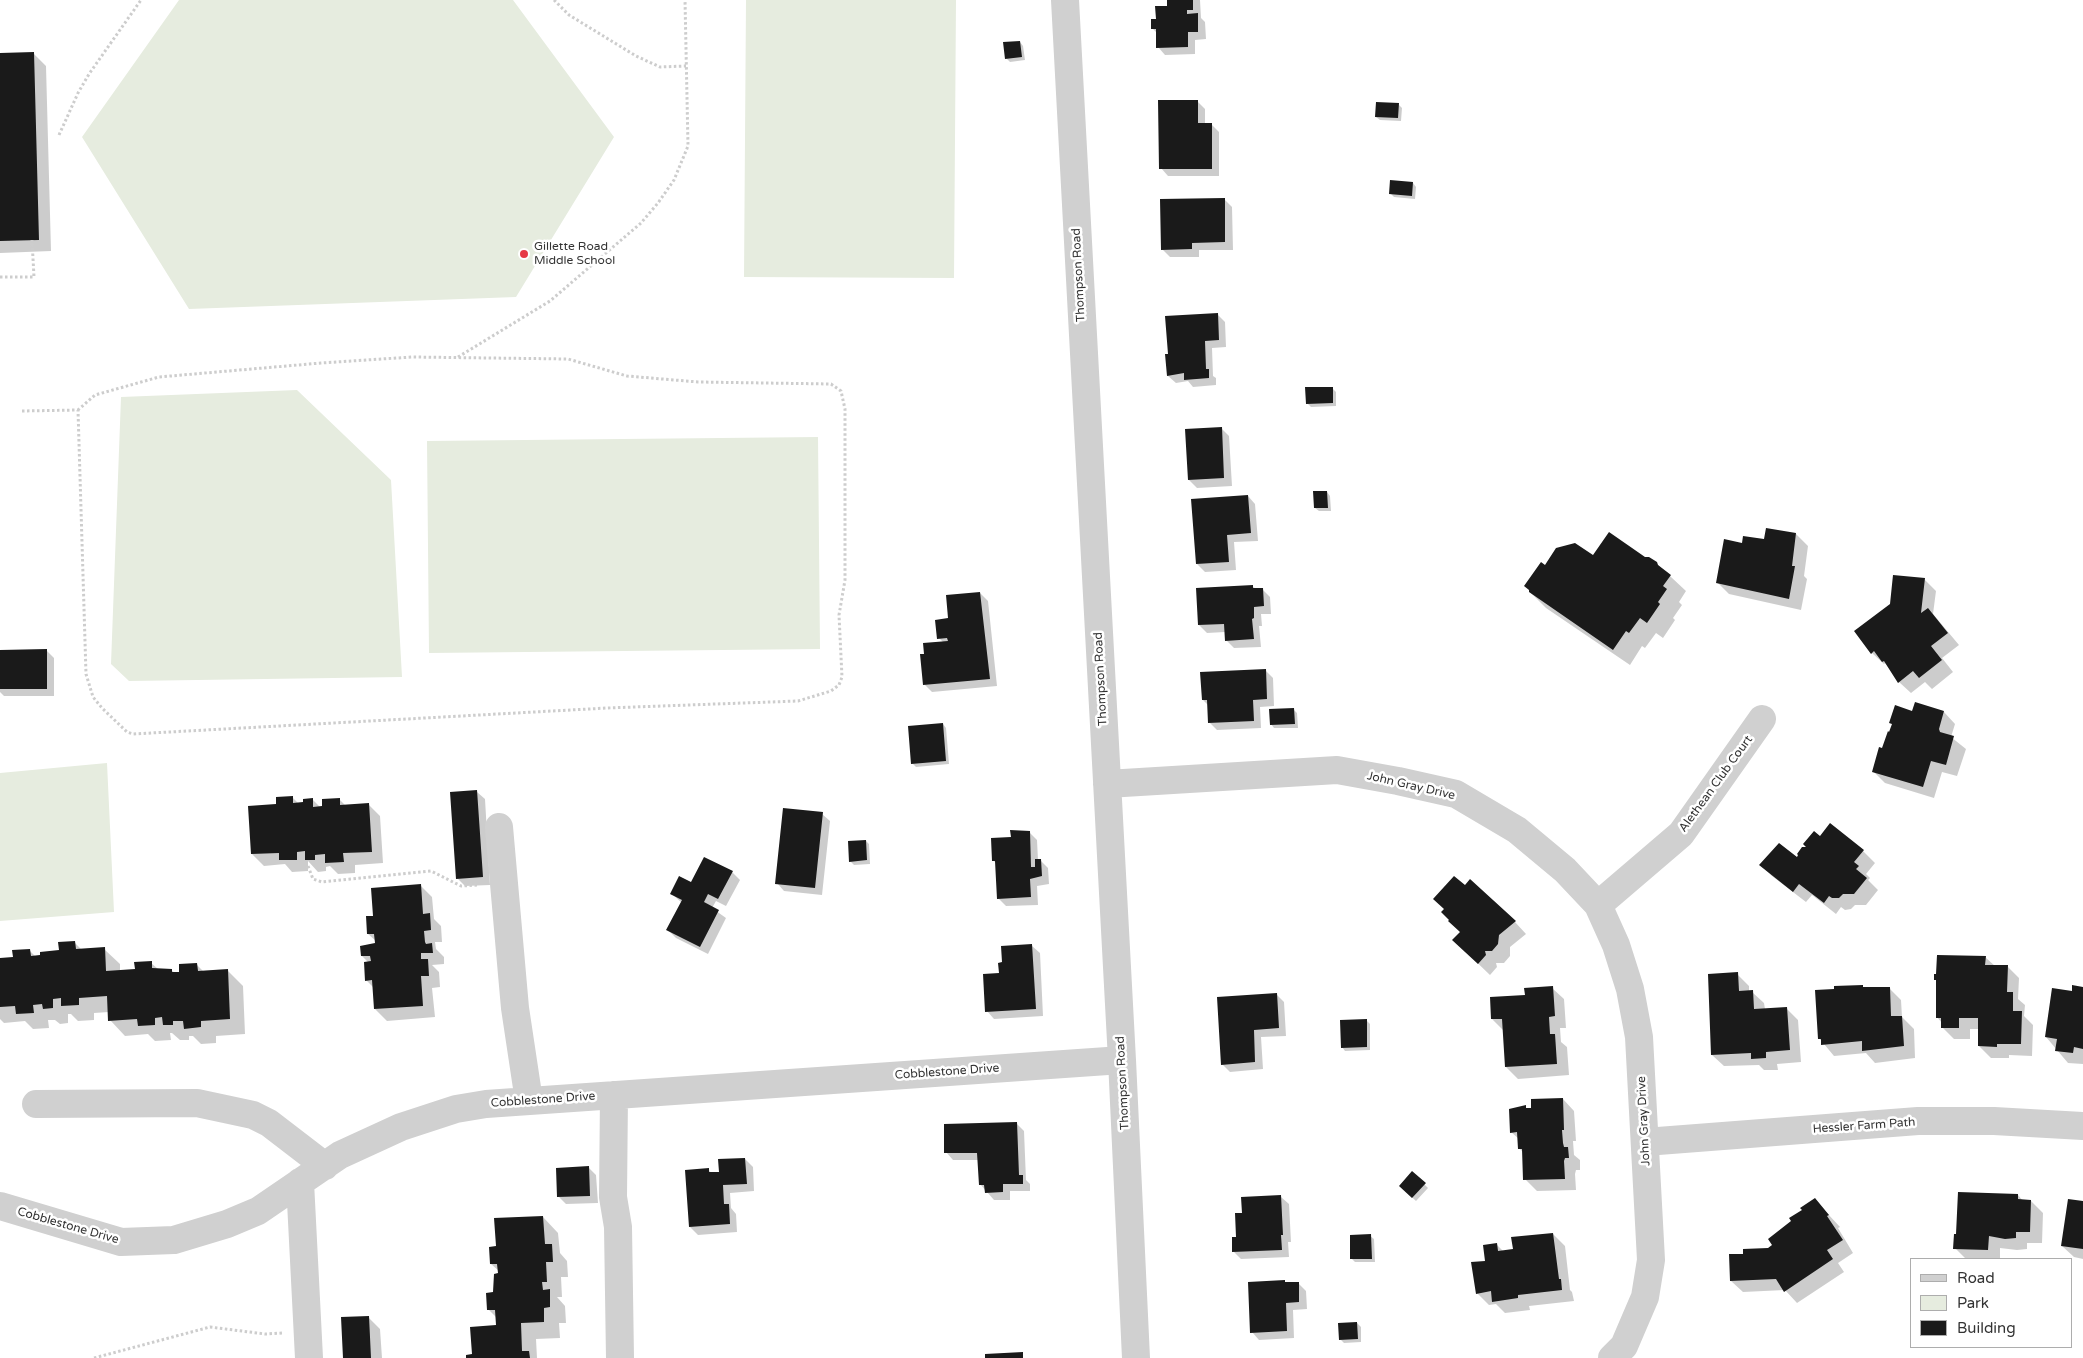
<!DOCTYPE html>
<style>
body{margin:0}
#map{position:relative;width:2083px;height:1358px;overflow:hidden;background:#fff;font-family:"Varela Round",sans-serif}
canvas{display:block}
.legend{position:absolute;left:1910px;top:1258px;width:162px;height:90px;box-sizing:border-box;background:#fff;border:1px solid #adadad;margin:0;padding:6px 9px;list-style:none;font-size:15px;color:#333}
.legend li{display:flex;align-items:center;gap:10px;height:25px}
.legend b{width:25px;border:1px solid #adadad}
</style>
<div id="map">
<canvas width="2083" height="1358"></canvas>
<ul class="legend">
<li><b style="height:6px;background:#d0d0d0"></b>Road</li>
<li><b style="height:14px;background:#e6ecdf"></b>Park</li>
<li><b style="height:14px;background:#1a1a1a"></b>Building</li>
</ul>
</div>
<script>
const context = document.querySelector('canvas').getContext('2d');
context.lineJoin = 'round';
function paint(path, color) { context.fillStyle = color; context.fill(path, 'evenodd'); }
const shape = rows => new Path2D(rows.map(r => 'M' + r).join(''));
function strokePath(path, color, width, dash) { context.strokeStyle = color; context.lineWidth = width; context.lineCap = dash ? 'butt' : 'round'; context.setLineDash(dash || []); context.stroke(path); }
function drawText(font, color, halo, rows, align = 'center') {
  context.font = font + ' "Varela Round",sans-serif'; context.lineWidth = 5; context.setLineDash([]); context.textBaseline = 'middle'; context.strokeStyle = halo; context.fillStyle = color; for (const [text, x, y, turn = 0] of rows) {
    context.save(); context.translate(x, y); context.rotate((+turn || 0) * Math.PI / 180); context.textAlign = isNaN(turn) ? turn : align; if (halo) context.strokeText(text, 0, 0); context.fillText(text, 0, 0); context.restore();
  }
}
paint(shape([
 [179,0,513,0,614,137,516,297,189,309,82,137],
 [746,0,956,0,954,278,744,277],
 [297,390,391,480,402,677,129,681,111,664,121,397],
 [818,437,820,649,429,653,427,441],
 [107,763,114,912,0,921,0,773]
]), '#e6ecdf');
paint(shape([
 [1169,0,1200,0,1201,18,1205,22,1206,39,1195,40,1195,54,1165,55,1158,47,1157,33,1152,28,1169,7],
 [1020,42,1023,46,1025,60,1010,62,1006,58],
 [0,54,34,54,46,66,51,251,0,253],
 [1197,101,1205,109,1205,124,1211,124,1219,132,1219,176,1168,176,1161,168],
 [1398,104,1402,108,1401,121,1380,120,1376,117],
 [1413,183,1416,187,1415,199,1394,197,1390,193],
 [1224,199,1232,207,1233,250,1199,250,1199,257,1170,257,1162,249],
 [1217,314,1225,322,1226,347,1212,348,1213,376,1216,378,1216,385,1193,387,1188,381,1176,383,1168,376,1170,355],
 [1332,388,1336,392,1336,406,1311,407,1307,403],
 [1221,428,1229,436,1232,486,1197,488,1189,480],
 [1327,492,1330,496,1331,511,1319,511,1315,508],
 [1248,496,1255,504,1258,541,1234,542,1236,570,1205,572,1197,564],
 [1796,534,1808,546,1804,576,1807,579,1801,610,1729,594,1717,582,1743,544],
 [1594,557,1645,559,1656,563,1686,591,1679,602,1682,605,1673,618,1675,620,1663,638,1656,633,1645,648,1642,646,1630,665,1546,608,1530,592,1545,567],
 [1924,579,1936,591,1933,614,1959,645,1942,658,1953,672,1932,689,1925,682,1911,693,1899,682,1885,663,1884,664,1872,653],
 [1252,586,1256,589,1262,589,1270,597,1271,614,1261,614,1262,626,1259,626,1261,647,1234,648,1226,640,1225,632,1207,633,1199,625],
 [980,593,988,601,997,686,932,692,924,684,925,655,943,642,939,638],
 [46,650,54,658,54,696,4,696,0,692,0,651],
 [1265,670,1273,678,1274,706,1260,707,1261,728,1217,730,1209,722,1208,705,1203,700],
 [1294,710,1297,713,1298,728,1274,728,1271,724],
 [1913,712,1944,712,1955,724,1951,737,1966,749,1957,776,1942,772,1934,798,1885,783,1873,771,1890,733,1893,725,1891,723],
 [943,724,946,728,949,764,916,767,912,763],
 [477,792,485,799,490,885,465,886,457,878],
 [292,797,299,804,312,799,320,807,339,799,346,806,368,804,380,816,383,863,355,865,355,873,338,874,330,866,326,867,326,871,318,872,308,861,308,871,292,872,285,864,264,866,252,854,278,805],
 [822,814,830,821,822,895,784,891,777,883],
 [1029,832,1037,840,1038,860,1040,860,1048,868,1049,884,1037,886,1038,905,1006,906,998,898,996,863,993,860,1012,839],
 [1820,837,1863,851,1875,863,1866,874,1870,878,1868,880,1878,890,1866,905,1855,905,1851,909,1845,910,1841,907,1836,914,1812,895,1806,902,1772,876,1761,865,1797,859],
 [866,841,869,844,870,864,854,865,850,861],
 [732,872,740,880,726,906,716,901,712,908,726,918,708,954,676,938,668,930,682,903,672,894,692,884],
 [420,885,432,897,434,919,441,926,442,942,435,942,436,949,444,957,444,964,432,965,439,972,440,987,432,988,435,1017,387,1021,375,1009,374,988,366,980,369,963,362,956,376,945,376,941,368,934,375,917],
 [1465,886,1515,922,1526,934,1510,947,1510,956,1504,963,1496,963,1497,967,1490,975,1466,952,1461,933],
 [75,943,82,950,104,949,120,964,120,971,136,970,151,963,158,969,171,970,175,973,181,973,197,965,204,972,227,970,243,986,245,1034,216,1036,216,1043,201,1044,193,1036,189,1036,189,1040,180,1040,172,1033,170,1033,171,1040,155,1041,148,1034,125,1036,110,1020,109,1012,94,1013,94,1020,78,1021,71,1014,68,1014,68,1023,60,1024,55,1020,48,1020,49,1028,33,1029,25,1021,4,1023,0,1019,0,959,14,958,29,950,36,957,60,951],
 [1032,946,1040,953,1043,1016,994,1019,987,1011],
 [1985,957,1995,966,2007,966,2019,978,2018,999,2025,1005,2024,1016,2033,1025,2032,1056,2009,1055,2009,1058,1991,1058,1979,1046,1979,1029,1970,1029,1970,1039,1954,1039,1942,1027,1942,1023,1937,1017],
 [1737,974,1749,986,1749,992,1752,992,1764,1003,1765,1009,1786,1008,1798,1020,1801,1062,1777,1064,1778,1070,1764,1070,1759,1065,1724,1066,1712,1055],
 [1552,988,1564,999,1566,1028,1560,1028,1561,1042,1567,1047,1569,1075,1518,1079,1506,1067,1504,1031,1492,1019,1526,996],
 [1889,988,1901,1000,1902,1017,1914,1029,1915,1058,1875,1063,1866,1053,1834,1056,1819,1038],
 [2083,988,2083,1064,2068,1063,2046,1037,2073,992],
 [1276,994,1284,1002,1286,1036,1261,1037,1263,1069,1230,1072,1222,1064],
 [1366,1020,1370,1024,1370,1050,1345,1051,1342,1047],
 [1563,1099,1574,1111,1576,1141,1573,1141,1574,1155,1580,1160,1580,1170,1576,1170,1575,1174,1576,1190,1537,1191,1525,1179,1524,1153,1519,1148,1519,1139,1511,1132,1525,1107,1528,1109],
 [1016,1123,1024,1131,1026,1180,1030,1184,1030,1191,1010,1191,1010,1200,994,1200,980,1184,978,1160,953,1160,946,1152],
 [745,1159,753,1167,754,1191,730,1193,731,1208,736,1214,737,1232,698,1235,690,1227,708,1169,712,1174,720,1173],
 [589,1168,596,1175,598,1203,566,1204,559,1197],
 [1412,1172,1428,1188,1416,1201,1400,1186],
 [2018,1195,2023,1201,2031,1201,2043,1213,2042,1243,2027,1243,2027,1249,2017,1250,2000,1248,2000,1259,1966,1259,1955,1248],
 [1281,1197,1289,1204,1291,1242,1288,1242,1289,1257,1241,1259,1234,1252,1243,1214],
 [1815,1200,1840,1227,1838,1228,1853,1253,1838,1263,1844,1272,1797,1303,1785,1290,1743,1292,1731,1281,1744,1255,1769,1249,1774,1245,1792,1222],
 [2083,1202,2083,1259,2074,1257,2062,1246],
 [543,1217,558,1233,560,1253,567,1261,568,1277,561,1277,562,1297,557,1297,565,1306,566,1323,559,1323,560,1338,536,1339,537,1358,467,1358,473,1355,497,1326,496,1317,489,1310,499,1274,499,1271,491,1264,497,1248],
 [1553,1234,1565,1246,1570,1290,1572,1292,1574,1301,1529,1306,1530,1310,1505,1313,1496,1304,1489,1305,1477,1293,1487,1262,1496,1244,1504,1252,1514,1250],
 [1370,1236,1374,1239,1375,1262,1355,1262,1352,1259],
 [1284,1281,1287,1284,1298,1283,1306,1291,1307,1309,1293,1310,1294,1338,1259,1340,1252,1332],
 [368,1317,380,1329,382,1358,344,1358],
 [1357,1323,1361,1327,1361,1342,1344,1343,1340,1339]
]), '#0003');
paint(shape([
 [1167,0,1193,0,1193,10,1187,10,1187,14,1198,13,1198,32,1188,32,1188,47,1156,48,1156,29,1151,29,1151,19,1156,19,1155,6,1167,6],
 [1020,41,1022,57,1005,59,1003,42],
 [34,52,39,240,0,241,0,53],
 [1158,100,1198,100,1198,123,1212,123,1212,169,1159,169],
 [1376,102,1399,103,1398,118,1375,117],
 [1390,180,1413,182,1412,196,1389,194],
 [1225,198,1225,242,1192,243,1192,249,1161,250,1160,199],
 [1218,313,1219,340,1205,341,1206,369,1209,369,1209,378,1184,380,1184,373,1167,376,1165,354,1168,354,1165,316],
 [1305,387,1333,387,1333,403,1306,404],
 [1222,427,1224,478,1188,480,1185,429],
 [1313,491,1327,491,1328,508,1314,508],
 [1248,495,1251,533,1227,535,1229,562,1196,564,1191,499],
 [1766,528,1796,533,1792,566,1795,566,1789,599,1716,583,1724,539,1742,543,1743,536,1764,539],
 [1609,532,1645,557,1649,557,1657,562,1658,565,1671,575,1663,586,1667,589,1658,602,1660,604,1647,623,1640,618,1629,633,1626,631,1613,650,1529,592,1529,590,1524,586,1541,562,1545,565,1556,548,1575,543,1593,555],
 [1893,575,1925,578,1921,613,1928,608,1948,633,1931,646,1942,660,1919,678,1913,671,1898,683,1884,661,1882,662,1874,651,1871,654,1854,631,1890,604],
 [1253,585,1253,588,1263,588,1264,606,1254,607,1254,618,1252,619,1254,639,1225,641,1224,624,1198,625,1196,588],
 [980,592,990,679,923,685,920,654,924,654,923,643,948,641,947,638,937,639,935,620,948,618,946,595],
 [47,649,47,689,0,689,0,650],
 [1266,669,1267,699,1253,700,1254,721,1208,723,1207,700,1202,700,1200,672],
 [1915,702,1944,711,1939,729,1940,732,1954,736,1946,765,1931,761,1923,787,1872,772,1879,747,1882,748,1888,731,1889,732,1892,724,1889,723,1895,705,1912,711],
 [1294,708,1295,724,1270,725,1269,709],
 [943,723,946,761,911,764,908,726],
 [477,790,483,877,456,879,450,792],
 [293,796,293,803,303,802,303,799,313,798,313,807,322,806,322,799,340,798,340,805,369,803,372,852,343,853,344,862,325,863,325,854,315,855,315,860,305,860,305,851,297,852,297,860,279,860,279,853,251,854,248,806,276,804,276,797],
 [783,808,823,812,815,888,775,884],
 [1830,823,1864,850,1854,862,1859,866,1856,869,1867,878,1854,894,1843,894,1839,898,1832,898,1829,896,1824,903,1799,884,1793,892,1759,865,1779,843,1797,857,1798,855,1797,854,1802,847,1806,847,1803,844,1814,831,1820,836],
 [1010,830,1030,831,1031,867,1035,867,1035,859,1041,859,1042,876,1030,879,1031,897,997,899,995,861,992,861,991,838,1011,837],
 [866,840,867,860,849,862,848,841],
 [704,857,733,871,718,899,708,894,704,902,719,910,700,947,666,930,682,900,670,894,679,876,691,882],
 [1454,876,1465,885,1470,879,1516,921,1499,935,1498,944,1492,951,1485,951,1486,955,1478,964,1452,940,1460,932,1448,921,1449,920,1441,912,1444,909,1433,899],
 [421,884,423,914,430,913,431,930,424,931,425,942,426,944,432,943,433,953,421,953,421,959,428,959,429,976,421,976,423,1006,374,1009,372,980,365,981,364,962,371,961,370,956,361,956,360,946,375,943,374,934,367,934,366,916,373,916,371,888],
 [75,941,76,949,105,947,106,971,135,969,134,962,152,961,152,968,172,969,172,972,179,972,179,964,197,963,198,971,228,969,230,1019,201,1021,201,1027,184,1029,183,1021,173,1021,173,1025,163,1025,162,1017,155,1018,155,1025,138,1026,137,1019,108,1021,107,996,79,998,79,1005,61,1006,61,998,53,999,53,1008,43,1009,42,1004,33,1005,34,1013,16,1014,15,1006,0,1007,0,958,13,957,12,950,30,949,31,956,40,955,40,952,59,950,58,942],
 [1032,944,1036,1009,985,1012,983,974,999,973,998,963,1002,962,1001,946],
 [1937,955,1986,956,1985,965,2008,965,2007,992,2013,992,2013,1011,2022,1011,2021,1044,1997,1044,1997,1047,1978,1046,1978,1018,1959,1018,1959,1028,1941,1028,1941,1018,1936,1018,1936,980,1934,980,1934,974,1936,974],
 [1738,972,1739,991,1753,990,1754,1009,1787,1007,1790,1050,1766,1052,1766,1058,1751,1059,1751,1053,1711,1055,1708,974],
 [1863,985,1863,987,1890,987,1891,1016,1902,1016,1904,1046,1862,1051,1862,1041,1821,1045,1821,1039,1818,1039,1815,990,1834,989,1834,986],
 [2072,985,2083,987,2083,1049,2074,1047,2073,1053,2055,1051,2057,1039,2045,1037,2052,988,2072,991],
 [1553,986,1555,1016,1549,1017,1550,1034,1555,1034,1557,1064,1505,1067,1502,1019,1491,1019,1490,997,1525,995,1524,988],
 [1277,993,1279,1028,1254,1030,1255,1062,1221,1065,1217,997],
 [1367,1019,1367,1047,1341,1048,1340,1020],
 [1563,1098,1564,1130,1562,1130,1563,1143,1564,1147,1568,1147,1569,1158,1565,1158,1564,1161,1565,1179,1523,1180,1522,1149,1518,1149,1517,1132,1510,1133,1509,1109,1526,1105,1526,1108,1531,1108,1531,1099],
 [1017,1122,1019,1175,1023,1175,1023,1184,1003,1184,1003,1192,985,1193,984,1185,979,1185,977,1153,944,1153,944,1124],
 [745,1158,747,1184,723,1185,724,1204,729,1204,730,1224,689,1227,685,1170,709,1168,709,1172,719,1172,718,1159],
 [589,1166,590,1196,557,1197,556,1168],
 [1412,1171,1426,1183,1412,1198,1399,1186],
 [1958,1192,2018,1194,2018,1199,2031,1200,2030,1232,2016,1232,2016,1238,2005,1239,1989,1236,1988,1250,1953,1249,1954,1234,1956,1234],
 [1281,1195,1283,1235,1281,1235,1282,1250,1232,1252,1232,1237,1236,1237,1235,1213,1242,1213,1241,1197],
 [1815,1198,1829,1215,1827,1216,1843,1240,1827,1250,1833,1259,1784,1292,1776,1279,1730,1281,1729,1254,1743,1254,1743,1249,1768,1248,1772,1245,1768,1239,1791,1221,1789,1218,1802,1210,1800,1208],
 [2068,1199,2083,1201,2083,1249,2061,1246],
 [543,1216,545,1244,552,1244,553,1262,546,1262,547,1282,542,1282,543,1290,550,1289,550,1307,544,1308,544,1322,521,1323,522,1351,529,1351,530,1358,466,1358,466,1355,472,1354,470,1327,496,1325,495,1310,487,1310,486,1293,493,1292,494,1274,498,1273,497,1264,490,1264,489,1247,496,1246,494,1218],
 [1553,1233,1559,1279,1561,1279,1562,1290,1518,1295,1518,1298,1492,1302,1491,1291,1476,1294,1471,1262,1485,1261,1483,1245,1497,1243,1498,1251,1513,1249,1511,1237],
 [1371,1234,1372,1259,1350,1259,1350,1235],
 [1285,1280,1285,1282,1299,1282,1299,1302,1286,1303,1287,1331,1250,1333,1248,1282],
 [369,1316,371,1358,343,1358,341,1317],
 [1357,1322,1358,1339,1339,1340,1338,1323],
 [1023,1352,1023,1358,985,1358,985,1354]
]), '#1a1a1a');
strokePath(shape([
 [554,0,569,15,636,56,660,67,686,66],
 [59,135,78,93,89,74,141,0],
 [0,277,34,277,32,240],
 [458,357,550,301,641,223,658,203,674,180,688,146,685,0],
 [22,411,78,410,86,674,93,697,102,708,127,732,133,734,607,708,798,701,831,691,839,685,842,677,839,615,845,580,845,409,841,391,831,384,698,382,627,376,568,359,412,357,321,363,159,377,95,395,78,410],
 [308,866,313,879,322,882,431,871,461,886,478,885],
 [94,1358,210,1327,265,1334,282,1333]
]), '#cdcdcd', 3, [2.5, 2.5]);
strokePath(shape([
 [1065,0,1122,1060,1136,1358],
 [1107,784,1337,770,1398,781,1456,794,1517,830,1565,870,1598,905,1616,945,1630,989,1639,1037,1651,1260,1645,1297,1624,1346,1612,1358],
 [499,827,515,1008,529,1101],
 [1598,905,1681,834,1762,719],
 [614,1095,613,1197,618,1227,620,1358],
 [36,1104,197,1103,253,1115,269,1123,325,1166],
 [1645,1142,1918,1121,1994,1121,2083,1126],
 [300,1182,309,1358],
 [0,1206,121,1242,174,1240,227,1224,258,1211,340,1155,401,1127,456,1109,486,1104,1122,1060]
]), '#d0d0d0', 28);
for (const [x, y, r, color] of [
 [524,254,5,"#e63946"]
]) { const dot = new Path2D(); dot.arc(x, y, r, 0, 2 * Math.PI); context.fillStyle = color; context.fill(dot); strokePath(dot, '#fff', 2); }
drawText('12px', '#333', '#fff', [
 ["Gillette Road",534,247],
 ["Middle School",534,261]
], 'left');
drawText('12px', '#333', '#fff', [
 ["Thompson Road",1079,275,-93],
 ["Thompson Road",1101,679,-93],
 ["Alethean Club Court",1716,784,-54],
 ["John Gray Drive",1411,786,13],
 ["Cobblestone Drive",947,1072,-4],
 ["Thompson Road",1123,1083,-93],
 ["Cobblestone Drive",543,1100,-4],
 ["John Gray Drive",1644,1121,-93],
 ["Hessler Farm Path",1864,1126,-4],
 ["Cobblestone Drive",68,1226,16]
]);
</script>
